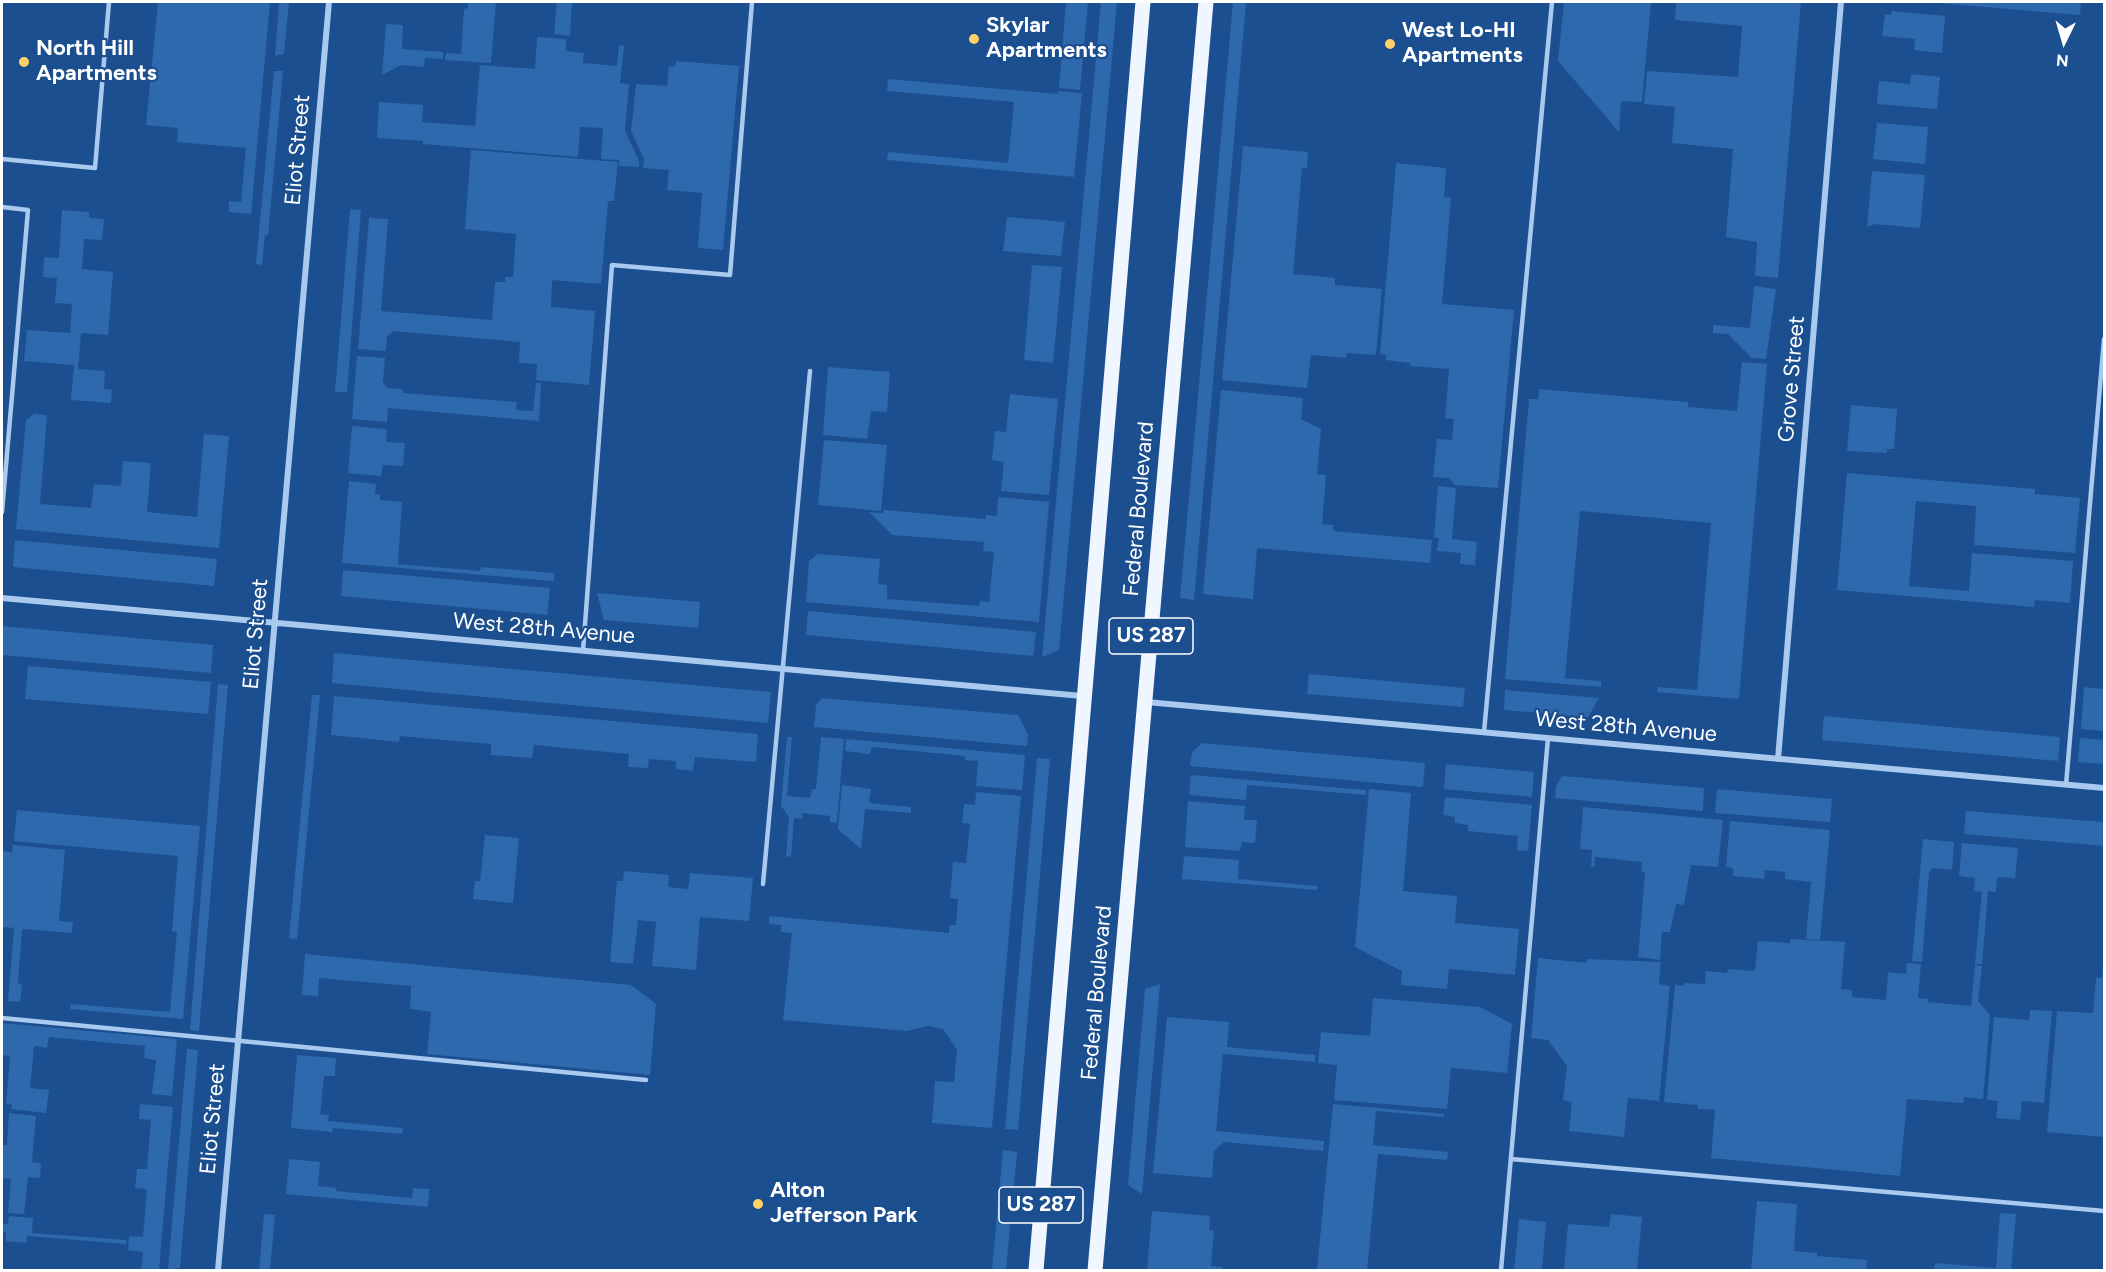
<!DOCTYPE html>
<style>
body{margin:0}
#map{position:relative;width:2106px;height:1272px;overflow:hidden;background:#1b4f8f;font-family:Figtree,sans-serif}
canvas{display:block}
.frame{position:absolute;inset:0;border:3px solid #fff;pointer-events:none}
.north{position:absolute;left:2034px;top:12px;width:60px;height:60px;-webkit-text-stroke:4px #1b4f8f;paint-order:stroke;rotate:185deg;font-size:16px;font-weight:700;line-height:24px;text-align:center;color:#fff}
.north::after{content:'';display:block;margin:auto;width:21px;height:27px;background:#fff;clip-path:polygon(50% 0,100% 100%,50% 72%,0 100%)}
</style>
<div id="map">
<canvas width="2106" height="1272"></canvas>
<div class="frame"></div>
<div class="north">N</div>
</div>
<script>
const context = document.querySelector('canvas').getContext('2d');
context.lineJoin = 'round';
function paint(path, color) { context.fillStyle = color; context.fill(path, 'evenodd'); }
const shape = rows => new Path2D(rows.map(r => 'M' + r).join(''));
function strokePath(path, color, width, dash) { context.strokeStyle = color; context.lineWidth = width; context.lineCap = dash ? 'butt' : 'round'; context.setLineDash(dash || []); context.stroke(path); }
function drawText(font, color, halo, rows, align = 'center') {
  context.font = font + ' Figtree,sans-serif'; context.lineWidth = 4.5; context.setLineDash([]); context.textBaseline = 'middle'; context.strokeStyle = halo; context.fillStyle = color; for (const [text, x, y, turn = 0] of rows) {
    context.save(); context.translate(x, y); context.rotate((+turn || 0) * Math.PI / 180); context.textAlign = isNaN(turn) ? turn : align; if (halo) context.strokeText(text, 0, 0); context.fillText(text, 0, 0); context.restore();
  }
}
paint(shape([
 [158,2,270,2,251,214,229,212,229,201,241,202,246,148,177,142,178,128,146,125],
 [279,2,289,2,284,54,275,56],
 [468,2,496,2,491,63,445,60,446,53,461,54,464,9,468,8],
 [557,2,572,2,570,36,554,34],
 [1066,2,1088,2,1080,90,1059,88],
 [1101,2,1117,2,1059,650,1042,657],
 [1233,2,1246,2,1194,600,1180,598],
 [1564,2,1651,2,1642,102,1621,101,1619,132,1558,61],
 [1676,2,1801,2,1778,278,1755,276,1757,242,1726,237,1733,149,1672,143,1675,107,1644,104,1647,71,1738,77,1742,26,1675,20],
 [1926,2,2081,2,2080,15],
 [1892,11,1945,16,1942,53,1914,50,1915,39,1882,36,1885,14,1891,15],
 [386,24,403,25,402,49,443,52,443,59,425,58,424,67,401,65,382,75],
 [537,37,566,39,566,51,584,53,583,63,617,66,619,45,624,46,620,83,629,84,625,131,639,161,639,167,619,166,619,160,601,159,603,128,580,127,578,157,423,144,423,141,377,138,379,102,423,105,422,122,475,126,480,65,535,69],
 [676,61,739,66,723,250,698,248,702,193,667,190,669,170,643,168,644,159,631,131,636,84,667,86,669,66,675,67],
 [274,71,283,71,268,235,265,235,262,265,256,264],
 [1911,74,1940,77,1937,109,1877,104,1879,81,1910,84],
 [888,79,1057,94,1058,91,1082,93,1074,177,887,160,888,152,1008,163,1014,102,887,91],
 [1877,123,1928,127,1925,164,1873,159],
 [1243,146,1308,152,1307,168,1302,168,1293,274,1335,278,1335,285,1382,289,1376,355,1347,353,1346,358,1311,355,1307,388,1222,380],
 [471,150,618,162,614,201,608,201,601,284,552,280,551,307,595,311,589,385,536,380,537,364,519,363,520,342,394,331,387,336,386,351,358,349,369,218,388,219,381,311,492,320,495,282,505,282,505,277,513,277,516,234,465,229],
 [1396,163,1446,168,1444,197,1451,198,1442,304,1514,310,1498,488,1455,485,1449,478,1433,477,1437,439,1452,440,1454,419,1445,418,1449,369,1410,366,1410,363,1386,360,1386,355,1380,354],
 [1872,171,1925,175,1920,228,1875,224,1867,227],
 [350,209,361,210,347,392,335,392],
 [62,210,89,212,89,218,104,219,102,240,84,239,82,269,113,272,108,335,81,333,78,369,105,371,104,389,112,390,111,403,71,400,74,365,24,361,27,330,70,333,72,304,55,303,57,278,43,277,44,257,59,258],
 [1007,217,1065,222,1061,256,1003,251],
 [1032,265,1062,267,1053,363,1024,360],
 [1754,286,1776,289,1766,359,1752,358,1728,334,1713,333,1713,325,1750,328],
 [357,356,385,358,383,381,387,388,403,389,403,393,517,402,516,410,533,411,536,383,541,383,539,421,388,408,387,422,352,419],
 [1742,362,1767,364,1739,699,1657,692,1658,687,1697,690,1711,523,1580,511,1565,678,1601,681,1601,687,1505,679,1529,399,1538,399,1539,389,1688,402,1688,407,1737,411],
 [828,367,890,372,887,412,871,411,867,439,823,435],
 [1221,390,1303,398,1301,419,1321,429,1317,474,1326,475,1322,524,1333,525,1333,531,1432,540,1430,563,1257,548,1253,599,1203,594],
 [1010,394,1058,399,1049,495,1001,491,1004,462,992,460,995,431,1006,432],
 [1851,405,1897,409,1894,449,1887,449,1887,453,1847,451],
 [34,414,47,415,40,504,91,508,94,484,121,486,123,461,151,463,147,512,197,517,204,434,229,436,219,548,16,529,26,420],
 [352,426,387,429,386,442,405,443,403,466,383,465,381,476,348,473],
 [824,440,887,445,881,511,818,505],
 [1847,473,2035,489,2035,494,2080,498,2075,553,1974,545,1976,506,1916,501,1909,586,1969,591,1972,553,2073,561,2070,603,2035,600,2034,607,1837,590],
 [349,481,376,484,375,494,380,495,380,500,402,502,398,564,480,571,481,567,554,573,554,581,342,563],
 [1438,486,1456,488,1452,539,1477,542,1475,565,1460,564,1461,553,1437,551,1439,538,1434,537],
 [998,497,1049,502,1039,622,806,602,809,561,818,554,880,559,878,584,887,585,887,599,979,606,980,601,989,602,994,552,983,551,984,542,892,535,869,512,883,513,884,510,985,519,986,515,997,516],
 [15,540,217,559,214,586,13,567],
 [343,570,550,588,547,615,341,596],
 [597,593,700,602,698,628,604,620],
 [808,611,1036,632,1033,656,806,635],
 [2,626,213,645,211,673,2,655],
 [334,653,771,692,768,723,332,683],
 [28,666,211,682,208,714,25,699],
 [1309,674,1465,688,1463,707,1307,694],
 [218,684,228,685,199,1031,190,1030],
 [2084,687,2104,689,2104,731,2081,729],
 [1505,690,1599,698,1588,717,1504,710],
 [312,695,320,695,297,939,289,938],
 [334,696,758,734,756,762,695,757,693,771,676,769,676,761,649,759,648,768,628,767,629,754,534,745,532,758,491,755,491,744,400,736,399,742,331,735],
 [822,698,1018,715,1028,735,1027,746,814,727,816,705],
 [1824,716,2060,737,2058,761,1822,740],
 [787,737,792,737,787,796,810,798,812,789,816,789,821,737,844,739,837,823,830,822,830,816,802,813,802,819,794,818,791,857,786,856,789,817,781,806],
 [2080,738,2104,740,2104,764,2078,762],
 [846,739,1025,755,1022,790,976,786,978,761,965,760,965,756,872,747,870,754,845,751],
 [1202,743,1425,763,1423,787,1190,766,1192,752],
 [1037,758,1050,759,1018,1130,1005,1129],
 [1446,764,1534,772,1532,797,1444,789],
 [1191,775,1366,790,1366,795,1247,785,1246,800,1189,795],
 [1562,776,1704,788,1703,811,1555,798,1556,786],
 [842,785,871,789,869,803,911,807,911,813,865,809,861,849,838,829],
 [1369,789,1411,793,1403,891,1457,896,1455,923,1519,929,1515,975,1449,969,1447,989,1401,985,1402,971,1355,947],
 [1717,789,1832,799,1830,822,1715,813],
 [976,792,1021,796,992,1128,932,1123,935,1081,954,1082,957,1050,943,1029,928,1026,907,1031,783,1020,792,933,781,932,781,925,769,924,769,916,949,933,949,925,956,925,958,899,950,898,953,862,966,863,970,824,962,823,964,804,975,805],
 [1445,797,1532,805,1528,851,1517,850,1518,836,1468,831,1468,825,1455,823,1455,817,1443,815],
 [1188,801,1245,806,1244,820,1257,820,1255,843,1242,842,1240,851,1185,847],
 [1583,807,1723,820,1718,867,1691,865,1684,905,1676,904,1670,932,1662,932,1660,960,1638,957,1645,873,1641,872,1642,862,1595,857,1594,867,1591,867,1592,850,1580,849],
 [17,810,200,826,183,1019,70,1009,71,1004,170,1012,177,932,172,931,178,856,14,841],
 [1966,811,2104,822,2104,846,1964,834],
 [1730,821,1830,830,1820,940,1806,939,1811,882,1785,879,1785,872,1765,870,1764,879,1733,876,1733,868,1726,867],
 [485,835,519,838,513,903,473,899,475,881,480,881],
 [1923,839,1954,842,1952,870,1933,868,1929,872,1922,962,1912,961],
 [1962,843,2018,848,2015,878,1997,877,1996,892,1988,891,1982,964,1975,964,1982,892,1974,891,1975,878,1959,876],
 [13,845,65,850,59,921,73,922,72,933,22,929,18,983,22,984,20,1002,8,1001,14,928,2,927,3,851,12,852],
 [1184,856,1239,860,1238,879,1317,886,1317,890,1182,879],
 [624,871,669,875,668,887,688,889,690,873,753,878,749,921,700,917,696,970,652,966,656,922,638,920,633,964,610,962,617,881,623,881],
 [1791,939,1845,942,1841,989,1852,990,1852,997,1886,1000,1888,972,1906,974,1907,963,1921,964,1918,998,1928,999,1928,1002,1971,1006,1975,965,1982,966,1978,1001,1990,1015,1983,1099,1964,1097,1963,1103,1907,1099,1900,1176,1711,1158,1715,1110,1698,1109,1697,1105,1664,1102,1675,985,1684,986,1685,983,1705,984,1706,971,1727,973,1728,969,1755,971,1758,941,1790,943],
 [2104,952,2104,1137,2047,1132,2057,1011,2093,1013,2096,978,2102,978],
 [305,954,631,985,656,1004,650,1075,427,1054,431,1012,410,1009,411,986,319,978,318,996,302,995],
 [1538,958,1587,963,1587,959,1661,962,1659,984,1670,986,1659,1101,1628,1098,1624,1137,1569,1131,1572,1102,1563,1100,1567,1066,1548,1040,1531,1038],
 [1160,984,1142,1194,1128,1185,1145,989],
 [1373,998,1480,1007,1512,1024,1507,1073,1451,1068,1447,1109,1334,1100,1337,1065,1318,1063,1321,1032,1370,1036],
 [2030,1010,2052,1011,2044,1103,2022,1101,2020,1120,1996,1118,1998,1101,1987,1100,1994,1017,2029,1020],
 [1167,1017,1229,1022,1227,1047,1315,1055,1315,1062,1223,1054,1216,1131,1324,1141,1323,1151,1224,1142,1214,1151,1212,1178,1153,1173],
 [2,1023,177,1039,172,1096,152,1094,156,1060,144,1058,145,1046,49,1037,47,1048,34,1046,30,1088,49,1090,46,1113,11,1109,12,1104,6,1104,10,1056,2,1055],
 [187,1049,198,1050,180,1268,168,1270],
 [297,1055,336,1058,335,1076,324,1076,320,1114,329,1115,328,1121,403,1128,402,1134,333,1128,332,1132,291,1128],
 [140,1104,173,1107,159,1270,141,1270,143,1252,128,1250,129,1236,143,1237,147,1189,135,1188,137,1169,147,1169,151,1120,139,1119],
 [1333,1104,1444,1114,1444,1117,1376,1111,1373,1145,1448,1152,1447,1160,1378,1154,1367,1270,1317,1270],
 [9,1113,36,1116,32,1162,41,1163,40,1178,28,1177,24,1214,8,1213,11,1179,2,1178,2,1145,7,1145],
 [1003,1150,1017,1152,1006,1270,992,1270],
 [289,1159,320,1162,318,1186,336,1188,336,1191,412,1198,413,1188,429,1189,428,1207,286,1194],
 [1757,1201,1797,1204,1794,1251,1817,1253,1817,1256,1867,1260,1866,1270,1751,1270],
 [1152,1211,1210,1216,1209,1230,1214,1231,1211,1266,1222,1267,1222,1270,1147,1270],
 [2000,1213,2016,1214,2011,1270,1934,1270,1935,1263,1996,1268],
 [264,1214,275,1215,270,1270,259,1270],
 [1611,1214,1642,1217,1637,1270,1564,1270,1568,1224,1609,1227],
 [9,1216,33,1218,32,1233,126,1240,126,1244,27,1236,26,1243,6,1241,6,1232,2,1231,2,1224,8,1224],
 [1519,1219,1546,1222,1542,1270,1514,1270]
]), '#2e69ad');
strokePath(shape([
 [2,159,95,168,109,2],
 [2,207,28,210,2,512],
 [583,651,612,265,730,275,752,2],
 [1484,732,1552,2],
 [2066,785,2104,339],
 [763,884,810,371],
 [2,1018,646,1080],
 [1511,1159,2104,1211],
 [1501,1270,1548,738]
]), '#a9c9ee', 4.5);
strokePath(shape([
 [2,598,1082,696],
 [1146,702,2104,788],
 [1778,759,1841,2],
 [218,1270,329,2]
]), '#a9c9ee', 6);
strokePath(shape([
 [1036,1270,1143,2],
 [1095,1270,1206,2]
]), '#f0f6ff', 15);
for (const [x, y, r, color] of [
 [974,39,6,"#ffd166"],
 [1390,44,6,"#ffd166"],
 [24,62,6,"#ffd166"],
 [758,1204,6,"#ffd166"]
]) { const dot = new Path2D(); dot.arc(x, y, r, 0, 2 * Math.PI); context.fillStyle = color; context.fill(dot); strokePath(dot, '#1b4f8f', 2); }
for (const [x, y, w] of [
 [1151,636,84],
 [1041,1205,84]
]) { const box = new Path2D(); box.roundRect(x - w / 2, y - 18, w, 36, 4.5); context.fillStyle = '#1b4f8f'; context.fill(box); strokePath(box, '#fff', 1.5); }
drawText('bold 21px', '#fff', null, [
 ["US 287",1151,636],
 ["US 287",1041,1205]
]);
drawText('bold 22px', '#fff', '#1b4f8f', [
 ["Skylar",986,26],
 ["Apartments",986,51],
 ["West Lo-HI",1402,31],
 ["Apartments",1402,56],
 ["North Hill",36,49],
 ["Apartments",36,74],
 ["Alton",770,1191],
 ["Jefferson Park",770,1216]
], 'left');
drawText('22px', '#fff', '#1b4f8f', [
 ["Eliot Street",298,150,-85],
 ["Grove Street",1792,379,-85],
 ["Federal Boulevard",1139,509,-85],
 ["West 28th Avenue",544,629,5],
 ["Eliot Street",256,634,-85],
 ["West 28th Avenue",1626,727,5],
 ["Federal Boulevard",1097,993,-85],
 ["Eliot Street",213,1119,-85]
]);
</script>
